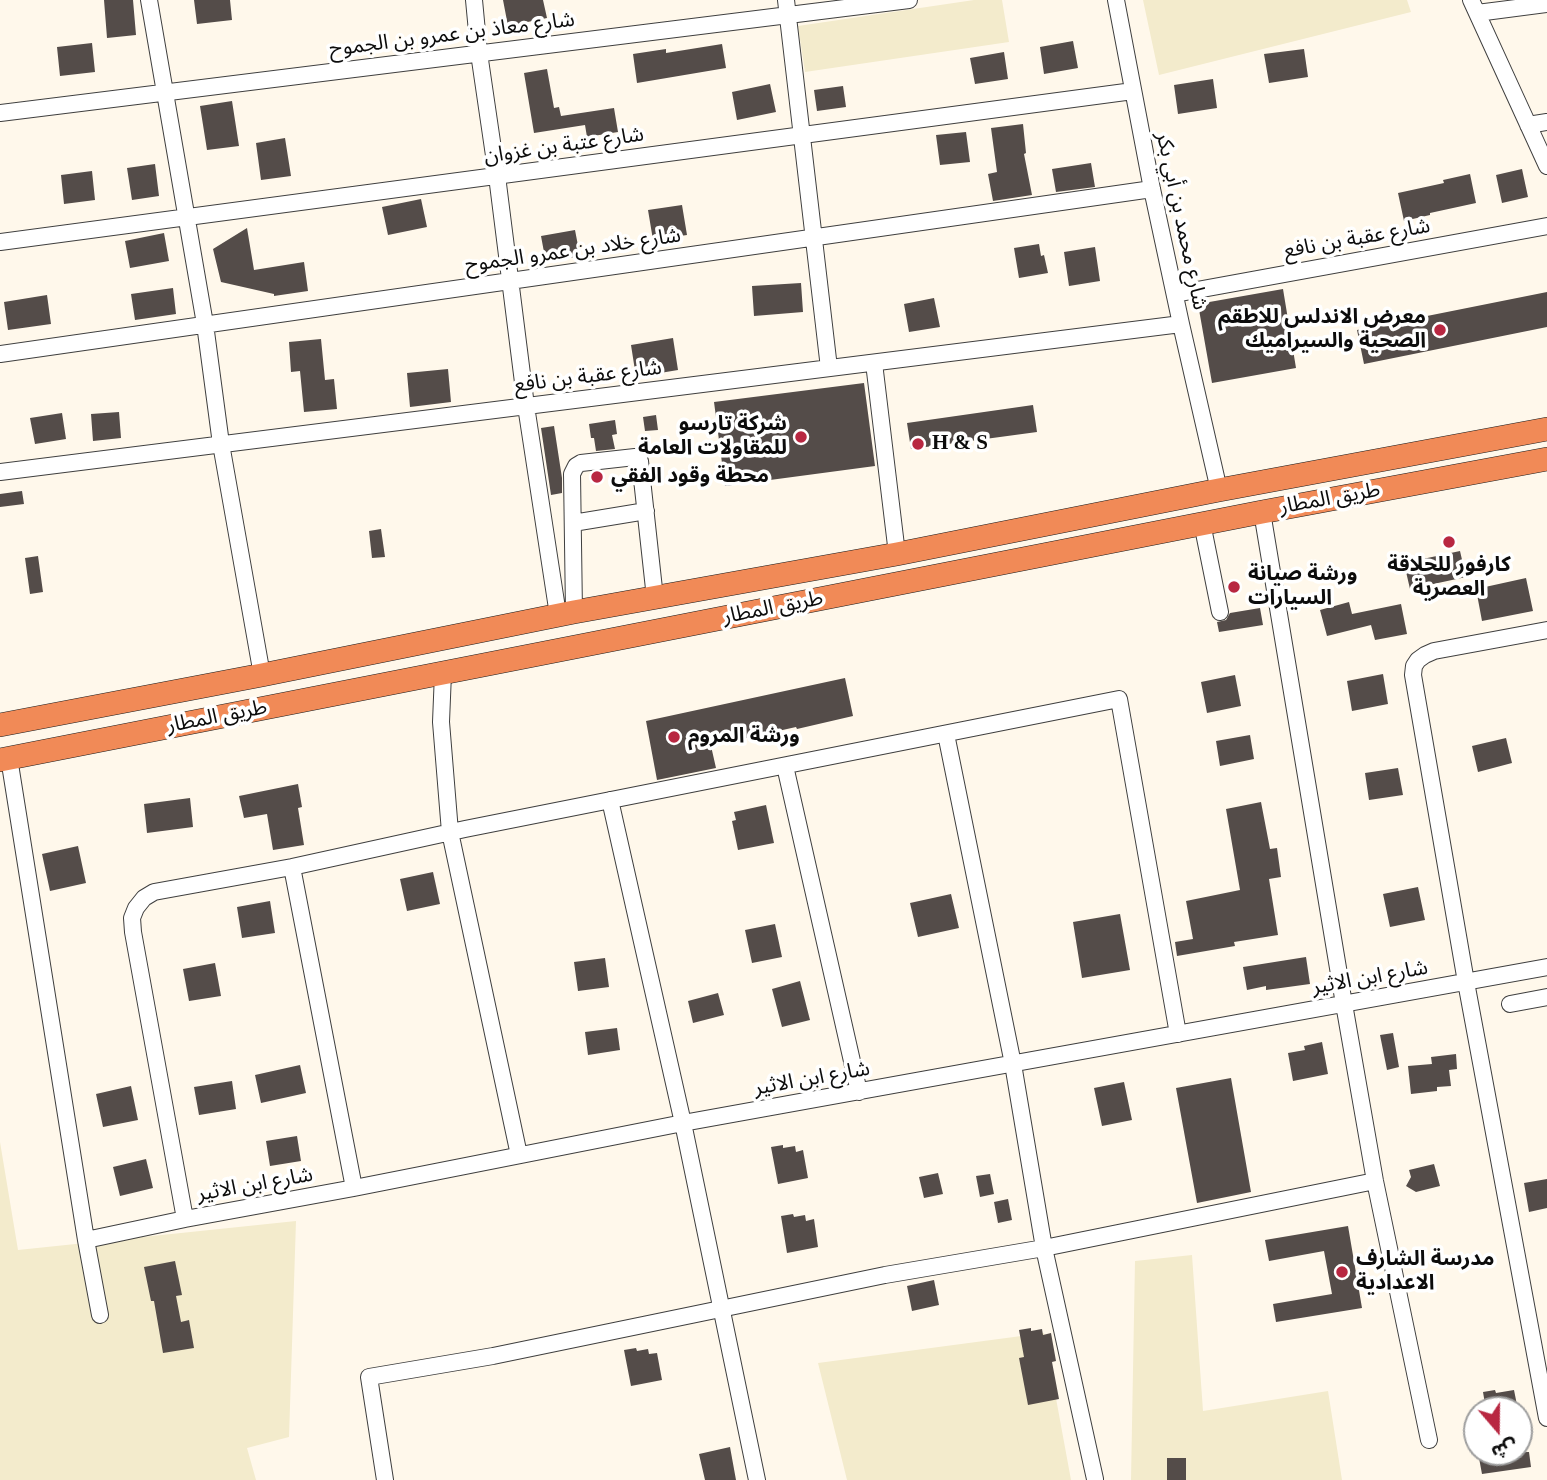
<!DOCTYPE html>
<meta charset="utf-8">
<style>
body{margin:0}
#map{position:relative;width:1547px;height:1480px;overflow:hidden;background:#fff8eb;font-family:"Times New Roman","Noto Sans Arabic",serif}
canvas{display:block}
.north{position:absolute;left:1463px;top:1396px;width:70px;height:70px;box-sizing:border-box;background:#fff;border:2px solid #9e9e9e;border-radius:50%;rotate:160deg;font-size:19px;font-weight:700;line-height:28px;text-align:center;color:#0c0c0c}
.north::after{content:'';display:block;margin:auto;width:24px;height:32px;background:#b82741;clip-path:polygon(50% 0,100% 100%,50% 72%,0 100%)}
</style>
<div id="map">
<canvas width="1547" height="1480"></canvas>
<div class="north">ش</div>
</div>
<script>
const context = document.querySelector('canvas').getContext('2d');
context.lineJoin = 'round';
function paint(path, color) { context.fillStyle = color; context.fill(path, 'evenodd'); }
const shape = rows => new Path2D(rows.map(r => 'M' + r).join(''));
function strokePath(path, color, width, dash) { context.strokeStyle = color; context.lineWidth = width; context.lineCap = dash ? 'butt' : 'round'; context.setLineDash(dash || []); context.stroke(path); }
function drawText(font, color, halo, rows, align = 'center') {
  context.font = font + ' "Times New Roman","Noto Sans Arabic",serif'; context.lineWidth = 7; context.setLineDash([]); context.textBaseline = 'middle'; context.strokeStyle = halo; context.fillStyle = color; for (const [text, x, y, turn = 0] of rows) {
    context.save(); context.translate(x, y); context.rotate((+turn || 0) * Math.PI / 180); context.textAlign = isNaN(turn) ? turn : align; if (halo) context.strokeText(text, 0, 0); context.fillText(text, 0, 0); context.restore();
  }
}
paint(shape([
 [974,0,1002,0,1009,42,805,72,798,26],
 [1143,0,1407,0,1411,12,1159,75],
 [0,1142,18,1250,296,1221,289,1437,247,1448,256,1480,0,1480],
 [1192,1255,1203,1411,1328,1391,1342,1480,1131,1480,1135,1261],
 [1044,1333,1071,1480,847,1480,818,1363]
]), '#f3ebcc');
paint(shape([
 [104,0,133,0,136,35,107,38],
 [194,0,230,0,232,20,197,24],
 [503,0,543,0,547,18,508,26],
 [1073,41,1078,68,1044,74,1040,47],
 [92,43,95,72,60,76,57,47],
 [722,44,726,68,637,83,633,54,666,49,666,53],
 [1304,49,1308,77,1269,83,1264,54],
 [1004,52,1008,79,975,84,970,58],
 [547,69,554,108,559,107,561,116,614,108,618,132,587,137,585,125,534,133,524,73],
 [1213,79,1217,108,1178,114,1174,85],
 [770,84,776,112,737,120,732,92],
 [843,86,846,107,817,111,814,90],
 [232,101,239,146,207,150,200,106],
 [1023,124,1026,153,1024,154,1032,195,993,201,988,174,997,172,991,128],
 [966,132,970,162,940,165,936,135],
 [285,138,291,176,261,180,256,143],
 [1091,163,1095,187,1056,192,1052,169],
 [155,164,159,196,132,200,127,168],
 [1522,169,1528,197,1502,203,1496,175],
 [92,171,95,200,64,204,61,175],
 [1470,174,1476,203,1430,213,1430,215,1404,221,1398,193,1444,183,1443,180],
 [421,199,427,227,388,235,382,207],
 [682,205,687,235,653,240,648,210],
 [247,228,254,270,304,262,308,291,274,296,274,294,221,282,213,249],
 [575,230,580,256,546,263,541,236],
 [164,233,169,261,130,268,125,241],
 [1039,244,1041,256,1044,255,1048,273,1019,278,1014,248],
 [1095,247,1100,281,1069,286,1064,252],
 [801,283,803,312,754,316,752,286],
 [173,288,176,314,135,320,131,294],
 [1283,289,1296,368,1212,383,1198,304],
 [1547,292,1547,327,1364,364,1357,330],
 [47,295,51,324,8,330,4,302],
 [934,298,940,327,909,332,904,304],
 [673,338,678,370,636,377,631,345],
 [321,339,325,380,334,379,337,409,304,412,300,371,291,372,289,342],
 [448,369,451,402,410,407,407,373],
 [864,383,875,466,725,486,714,402],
 [1033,405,1037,432,911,449,907,423],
 [119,412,121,438,93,441,91,414],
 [62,413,66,439,35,444,30,418],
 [656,415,658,430,645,431,643,417],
 [615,420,617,434,612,435,615,449,596,451,594,438,591,438,589,424],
 [554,426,562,478,562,493,551,495,541,428],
 [662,464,664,479,653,480,651,466],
 [22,491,24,504,0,507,0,494],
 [381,529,385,557,372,558,369,531],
 [1460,551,1466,577,1410,589,1404,563],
 [38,556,43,592,30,594,25,558],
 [1526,578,1533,611,1482,621,1476,589],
 [1349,602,1352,614,1401,604,1407,634,1375,640,1371,625,1327,636,1320,610],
 [1260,608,1263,625,1219,632,1217,622,1226,620,1230,613],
 [1383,674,1388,704,1352,711,1347,681],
 [1235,675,1241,706,1207,713,1201,682],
 [845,678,853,716,797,729,796,727,711,746,716,768,657,780,646,721],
 [1250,735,1254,759,1220,766,1216,741],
 [1506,738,1512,763,1478,772,1472,746],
 [1398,768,1403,795,1369,800,1365,773],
 [298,784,302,807,298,808,304,845,273,850,267,814,244,818,239,796],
 [190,798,193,827,147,833,144,804],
 [1261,802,1270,849,1277,848,1281,877,1269,879,1278,935,1234,942,1235,946,1177,956,1175,942,1193,939,1186,901,1240,890,1226,809],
 [766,805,774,843,738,850,732,821,736,820,734,812],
 [78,846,86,883,50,891,42,854],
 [433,872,440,904,407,911,400,879],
 [1418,887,1425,920,1390,927,1383,894],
 [951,894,959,928,918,937,910,903],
 [270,901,275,933,242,938,237,907],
 [1120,914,1130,970,1082,978,1073,922],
 [775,924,782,957,752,963,745,930],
 [1306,957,1310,984,1266,990,1266,986,1247,990,1243,967],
 [605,958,609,987,578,991,574,962],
 [215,963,221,996,189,1001,183,969],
 [800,981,810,1020,782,1027,772,989],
 [718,993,724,1015,693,1023,688,1001],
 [617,1028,620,1050,588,1055,585,1032],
 [1393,1033,1399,1067,1387,1070,1380,1035],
 [1322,1042,1328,1074,1293,1081,1288,1053,1305,1050,1304,1046],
 [1456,1054,1457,1069,1449,1070,1451,1086,1437,1087,1437,1091,1411,1094,1408,1066,1432,1064,1431,1057],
 [300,1065,306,1093,261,1103,255,1075],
 [1231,1078,1251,1192,1197,1203,1176,1088],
 [232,1081,236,1109,199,1115,194,1087],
 [1124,1082,1132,1120,1102,1126,1094,1088],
 [131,1086,138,1120,103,1127,96,1094],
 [297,1136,301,1161,270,1166,266,1141],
 [783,1145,783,1148,795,1146,796,1152,803,1150,808,1178,778,1184,771,1147],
 [146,1159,153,1188,120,1196,113,1167],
 [1434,1164,1440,1186,1416,1192,1406,1186,1411,1177,1409,1170],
 [938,1173,943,1194,924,1198,919,1177],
 [990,1174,994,1194,980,1197,976,1176],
 [1547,1179,1547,1208,1529,1212,1524,1183],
 [1008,1199,1012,1220,998,1223,994,1202],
 [793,1214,794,1217,805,1215,806,1221,814,1219,818,1247,787,1253,781,1216],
 [1348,1226,1362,1308,1276,1322,1273,1304,1332,1294,1324,1251,1269,1261,1265,1240],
 [175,1261,182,1295,176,1296,181,1322,189,1320,194,1348,163,1353,154,1301,151,1301,144,1267],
 [934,1280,939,1305,912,1311,907,1286],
 [1031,1328,1031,1331,1042,1329,1043,1335,1051,1333,1056,1361,1052,1362,1059,1399,1028,1405,1019,1358,1024,1357,1019,1330],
 [636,1348,637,1351,648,1349,649,1354,657,1353,662,1380,631,1386,624,1350],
 [1495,1390,1496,1393,1514,1390,1518,1410,1486,1410,1483,1392],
 [730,1447,736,1480,705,1480,699,1454],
 [1494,1452,1529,1452,1531,1467,1482,1474,1479,1458,1495,1455],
 [1167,1458,1186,1458,1186,1480,1167,1480]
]), '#544c49');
const minor = shape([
 [149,0,205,324,221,444,262,675],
 [474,0,479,53,497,176,526,406,558,615],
 [786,0,829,368],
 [1116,0,1152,189,1181,324,1219,490],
 [1471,0,1547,166],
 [1477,13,1547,4],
 [0,113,909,0],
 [1528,125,1547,122],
 [0,242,1133,91],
 [1175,294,1547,226],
 [0,354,1152,189],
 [874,363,897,554],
 [0,472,1181,324],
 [1262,512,1344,1004,1375,1181,1429,1440],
 [573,523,646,511],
 [1202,523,1220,612],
 [574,612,572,474,576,466,581,463,635,457,640,461,655,598],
 [1547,630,1434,651,1425,655,1418,660,1414,666,1413,675,1466,982,1547,1418],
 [443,673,441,722,450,832,519,1155],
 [946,734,1013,1064,1044,1248,1095,1479],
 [9,758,86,1240,100,1315],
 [785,766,859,1092],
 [610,800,683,1123,757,1480],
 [292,867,354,1188],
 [1510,1004,1547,997],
 [185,1219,133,932,132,918,136,908,144,898,154,892,292,867,465,829,1119,699,1178,1034],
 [86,1240,185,1219,354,1188,683,1123,1547,967],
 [385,1480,369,1377,493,1356,885,1275,1044,1248,1375,1181]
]);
const highway = shape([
 [0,725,262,675,574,612,897,554,1219,490,1547,429],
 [0,760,1262,512,1547,459]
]);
strokePath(minor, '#3f3f3f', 18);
strokePath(highway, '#1d1d1d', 24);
strokePath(minor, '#fff', 16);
strokePath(highway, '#f18a57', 23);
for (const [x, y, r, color] of [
 [1440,330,7,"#b82741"],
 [801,437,7,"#b82741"],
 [918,444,7,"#b82741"],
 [597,477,7,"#b82741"],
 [1449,542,7,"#b82741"],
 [1234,587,7,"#b82741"],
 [674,737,7,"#b82741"],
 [1342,1272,7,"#b82741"]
]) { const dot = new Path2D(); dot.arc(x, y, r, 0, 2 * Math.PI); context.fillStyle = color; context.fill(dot); strokePath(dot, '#fff', 2.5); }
drawText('21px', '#0c0c0c', '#fff', [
 ["شارع معاذ بن عمرو بن الجموح",452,35,-7],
 ["شارع عتبة بن غزوان",564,146,-8],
 ["شارع محمد بن أبي بكر",1181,221,78],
 ["شارع عقبة بن نافع",1357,239,-10],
 ["شارع خلاد بن عمرو الجموح",573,251,-8],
 ["شارع عقبة بن نافع",588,377,-7],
 ["طريق المطار",1330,499,-10],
 ["طريق المطار",773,608,-11],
 ["طريق المطار",217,717,-11],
 ["شارع ابن الاثير",1370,978,-10],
 ["شارع ابن الاثير",812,1079,-10],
 ["شارع ابن الاثير",255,1185,-10]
]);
drawText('bold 21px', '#0c0c0c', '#fff', [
 ["معرض الاندلس للاطقم",1426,318,"right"],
 ["الصحية والسيراميك",1426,342,"right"],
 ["شركة تارسو",787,425,"right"],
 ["للمقاولات العامة",787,449,"right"],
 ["H & S",932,444],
 ["محطة وقود الفقي",611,477],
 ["كارفور للحلاقة",1449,566,"center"],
 ["العصرية",1449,590,"center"],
 ["ورشة صيانة",1248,575],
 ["السيارات",1248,599],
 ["ورشة المروم",688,737],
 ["مدرسة الشارف",1356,1260],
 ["الاعدادية",1356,1284]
], 'left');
</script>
